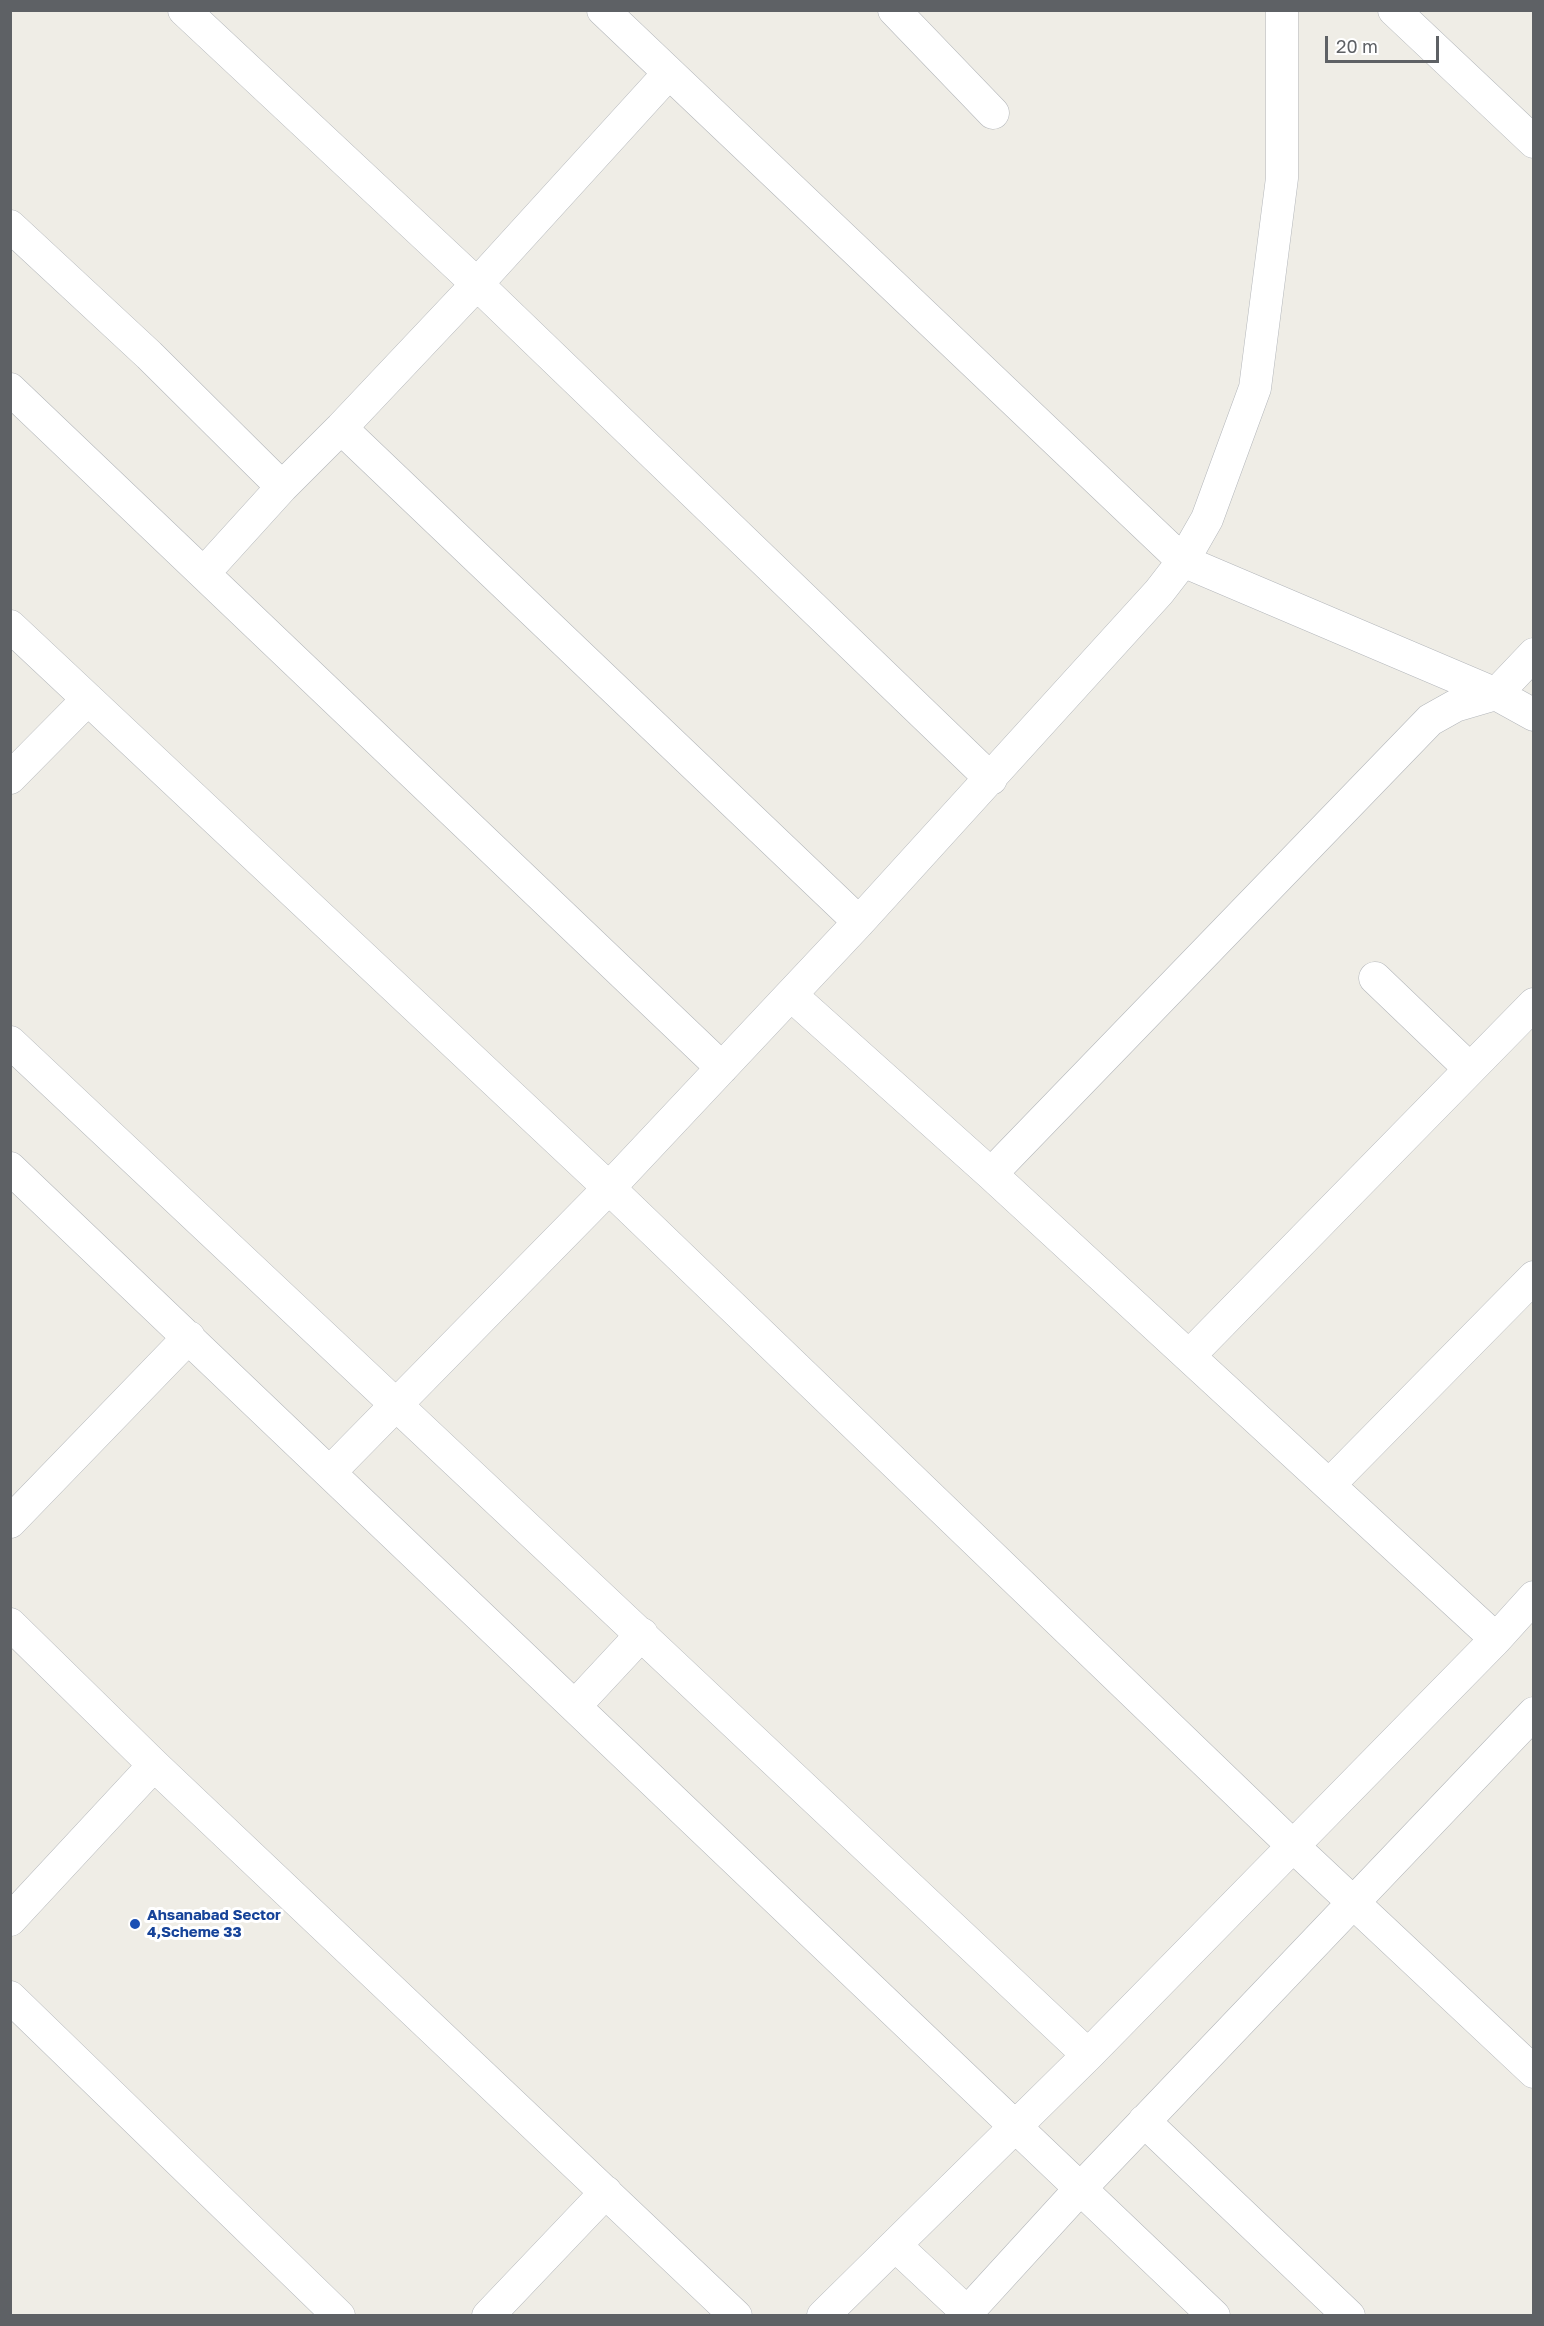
<!DOCTYPE html>
<style>
body{margin:0}
#map{position:relative;width:1544px;height:2326px;overflow:hidden;background:#efede6;font-family:"Golos Text",sans-serif}
canvas{display:block}
.frame{position:absolute;inset:0;border:12px solid #5e6165;pointer-events:none}
.scale{position:absolute;left:1325px;top:36px;width:114px;height:27px;box-sizing:border-box;border:3px solid #5e6165;border-top:0;padding-left:8px;font-size:18px;line-height:21px;white-space:nowrap;color:#5e6165;-webkit-text-stroke:4px #fff;paint-order:stroke}
</style>
<div id="map">
<canvas width="1544" height="2326"></canvas>
<div class="frame"></div>
<div class="scale">20 m</div>
</div>
<script>
const context = document.querySelector('canvas').getContext('2d');
context.lineJoin = 'round';
const shape = rows => new Path2D(rows.map(r => 'M' + r).join(''));
function strokePath(path, color, width, dash) { context.strokeStyle = color; context.lineWidth = width; context.lineCap = dash ? 'butt' : 'round'; context.setLineDash(dash || []); context.stroke(path); }
function drawText(font, color, halo, rows, align = 'center') {
  context.font = font + ' "Golos Text",sans-serif'; context.lineWidth = 6; context.setLineDash([]); context.textBaseline = 'middle'; context.strokeStyle = halo; context.fillStyle = color; for (const [text, x, y, turn = 0] of rows) {
    context.save(); context.translate(x, y); context.rotate((+turn || 0) * Math.PI / 180); context.textAlign = isNaN(turn) ? turn : align; if (halo) context.strokeText(text, 0, 0); context.fillText(text, 0, 0); context.restore();
  }
}
const street = shape([
 [184,10,477,284,991,779],
 [603,10,1183,561,1496,694,1534,715],
 [894,10,993,113],
 [1394,10,1534,142],
 [10,226,149,355,282,487],
 [10,389,722,1068],
 [341,428,859,922],
 [204,573,282,487,341,428,477,284,669,73],
 [10,626,609,1188,1294,1847,1534,2072],
 [10,778,88,699],
 [1375,978,1470,1069],
 [791,995,991,1174,1496,1639],
 [10,1042,1088,2055],
 [10,1168,1214,2316],
 [991,1174,1430,720,1455,706,1496,694,1534,654],
 [1189,1356,1534,1004],
 [331,1471,609,1188,859,922,1159,592,1183,561,1207,519,1255,388,1282,178,1282,10],
 [1329,1485,1534,1277],
 [10,1522,189,1337],
 [10,1624,154,1765,736,2316],
 [575,1706,642,1634],
 [10,1920,154,1765],
 [10,1997,339,2316],
 [1144,2121,1349,2316],
 [895,2245,971,2316],
 [488,2316,606,2192],
 [823,2316,1088,2055,1496,1639,1534,1597],
 [964,2316,1080,2189,1534,1713]
]);
strokePath(street, '#b3b6ba', 33);
strokePath(street, '#fff', 32);
for (const [x, y, r, color] of [
 [135,1924,6,"#1a4fb4"]
]) { const dot = new Path2D(); dot.arc(x, y, r, 0, 2 * Math.PI); context.fillStyle = color; context.fill(dot); strokePath(dot, '#fff', 2); }
drawText('bold 15px', '#164399', '#fff', [
 ["Ahsanabad Sector",147,1915],
 ["4,Scheme 33",147,1932]
], 'left');
</script>
